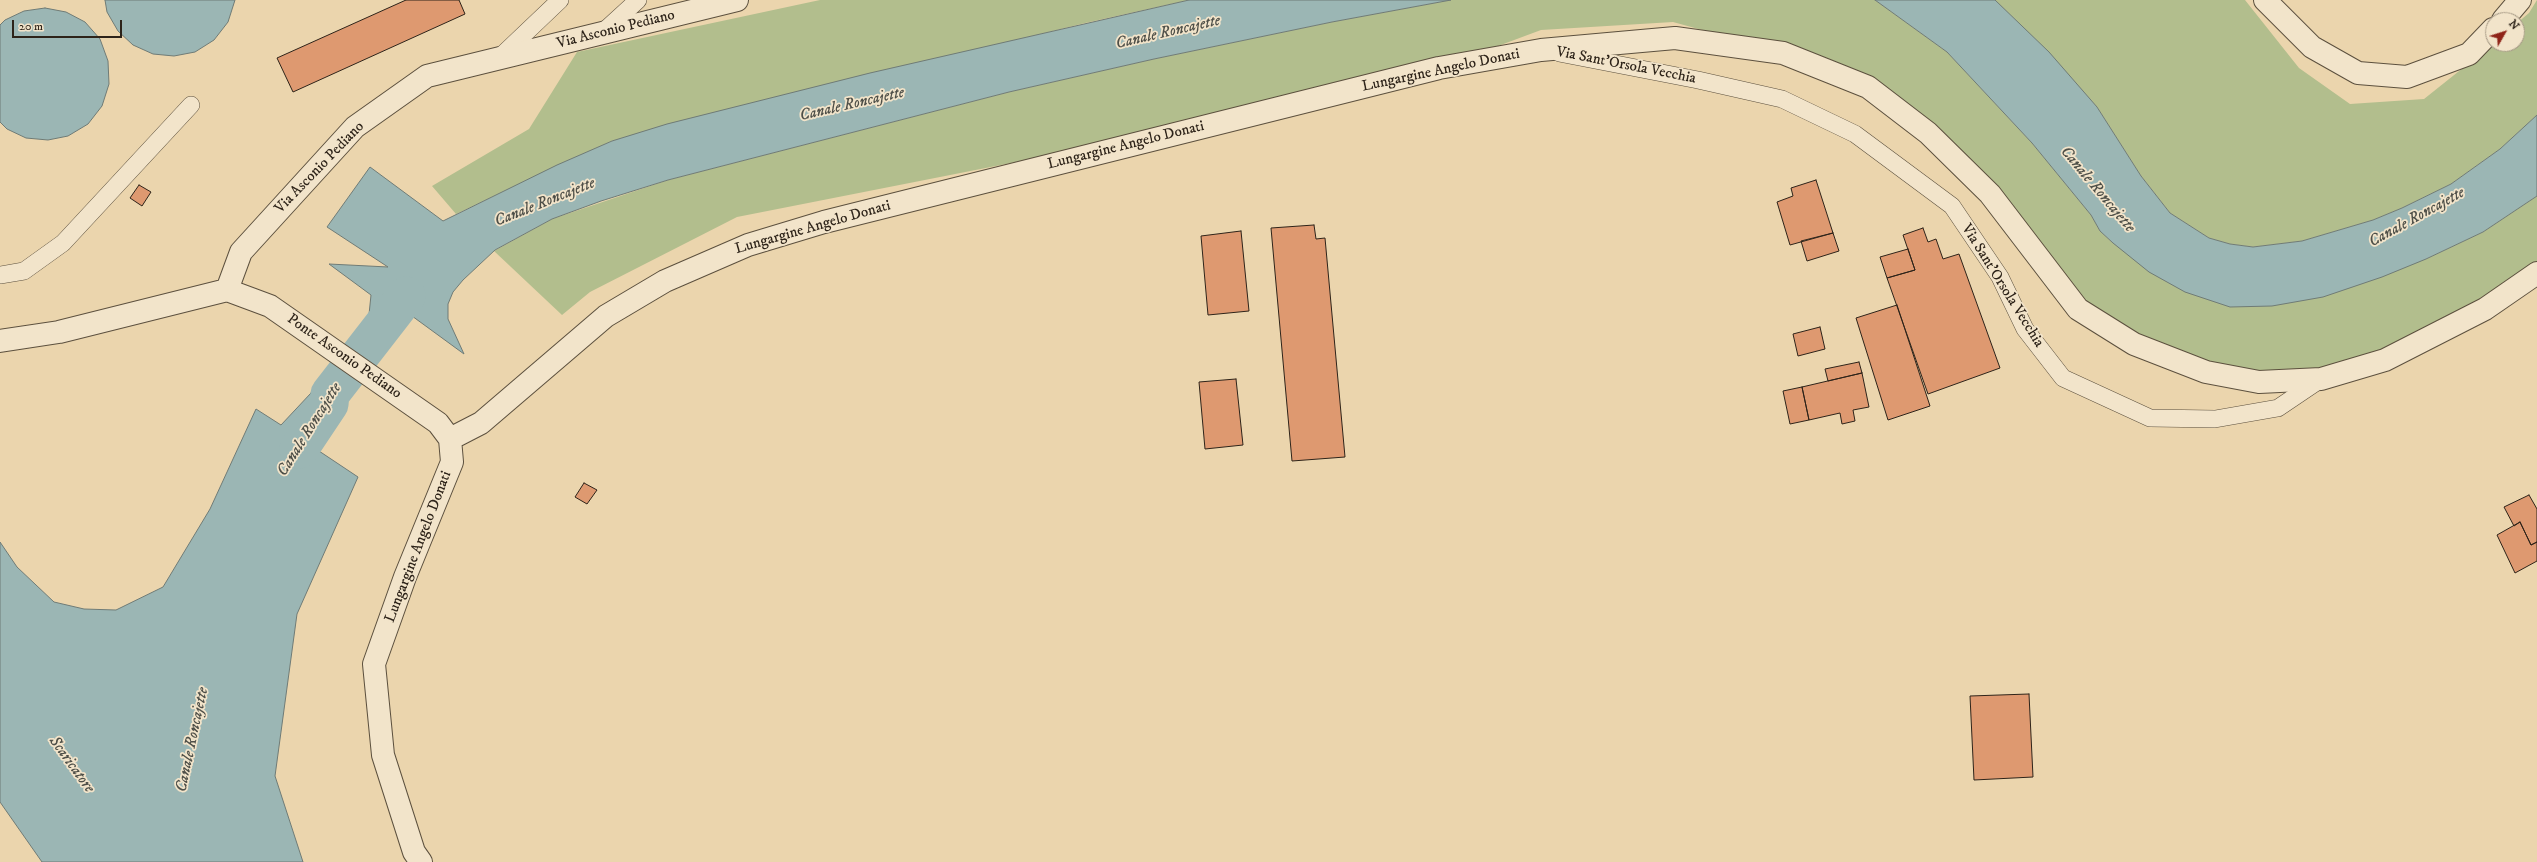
<!DOCTYPE html>
<style>
body{margin:0}
#map{position:relative;width:2537px;height:862px;overflow:hidden;background:#ebd5ad;font-family:"IM FELL DW Pica",serif}
canvas{display:block}
.north{position:absolute;left:2485px;top:12px;width:40px;height:40px;box-sizing:border-box;background:#f2e4ca;border:1px solid #a39783;border-radius:50%;rotate:51deg;font-size:11px;font-weight:700;line-height:16px;text-align:center;color:#2d2319}
.north::after{content:'';display:block;margin:auto;width:14px;height:18px;background:#8f2418;clip-path:polygon(50% 0,100% 100%,50% 72%,0 100%)}
.scale{position:absolute;left:12px;top:20px;width:110px;height:18px;box-sizing:border-box;border:2px solid #2d2319;border-top:0;padding-left:5px;font-size:12px;line-height:14px;white-space:nowrap;color:#2d2319;-webkit-text-stroke:3px #f2e4ca;paint-order:stroke}
</style>
<div id="map">
<canvas width="2537" height="862"></canvas>
<div class="north">N</div>
<div class="scale">20 m</div>
</div>
<script>
const context = document.querySelector('canvas').getContext('2d');
context.lineJoin = 'round';
function paint(path, color) { context.fillStyle = color; context.fill(path, 'evenodd'); }
const shape = rows => new Path2D(rows.map(r => 'M' + r).join(''));
function strokePath(path, color, width, dash) { context.strokeStyle = color; context.lineWidth = width; context.lineCap = dash ? 'butt' : 'round'; context.setLineDash(dash || []); context.stroke(path); }
function drawText(font, color, halo, rows, align = 'center') {
  context.font = font + ' "IM FELL DW Pica",serif'; context.lineWidth = 3.5; context.setLineDash([]); context.textBaseline = 'middle'; context.strokeStyle = halo; context.fillStyle = color; for (const [text, x, y, turn = 0] of rows) {
    context.save(); context.translate(x, y); context.rotate((+turn || 0) * Math.PI / 180); context.textAlign = isNaN(turn) ? turn : align; if (halo) context.strokeText(text, 0, 0); context.fillText(text, 0, 0); context.restore();
  }
}
paint(shape([
 [820,0,1189,0,1085,23,612,141,456,214,432,186,529,129,577,52],
 [1451,0,1875,0,1947,52,2032,143,2091,215,2100,231,2113,243,2426,259,2483,232,2537,196,2537,263,2481,303,2320,381,2198,379,2073,316,1987,197,1868,91,1786,53,1673,22,1541,30,1439,68,1011,163,737,217,590,292,562,315,494,251,552,219,668,180,1009,92,1154,59,1332,22],
 [1995,0,2245,0,2299,68,2350,104,2424,99,2493,44,2517,44,2517,23,2529,13,2537,0,2537,115,2500,149,2451,184,2402,208,2373,220,2302,241,2253,247,2230,244,2209,238,2170,213,2141,176,2097,107]
]), '#b2be8d');
const water = shape([
 [105,0,235,0,228,22,214,40,195,52,174,56,153,54,133,45,118,31,107,12,105,0],
 [1189,0,1451,0,1332,22,1154,59,1009,92,668,180,601,201,552,219,495,250,463,280,453,292,448,304,448,319,464,354,412,316,376,340,367,334,371,295,329,264,388,267,327,227,370,167,443,221,557,165,612,141,667,124,870,73,1189,0],
 [1875,0,1995,0,2049,52,2097,107,2141,176,2170,213,2209,238,2230,244,2253,247,2302,241,2373,220,2402,208,2451,184,2500,149,2537,115,2537,196,2483,232,2426,259,2382,277,2323,297,2272,306,2230,307,2185,292,2149,272,2113,243,2100,231,2091,215,2032,143,1947,52,1875,0],
 [45,8,66,12,85,22,100,39,108,61,109,84,102,106,88,124,68,136,48,140,26,138,7,129,0,122,0,25,5,20,24,11,45,8],
 [311,393,329,404,316,449,358,477,297,614,275,776,303,862,42,862,0,802,0,542,17,567,54,602,84,609,116,610,163,587,210,509,256,409,281,425,311,393]
]);
paint(water, '#9bb6b4');
strokePath(water, '#6f7b76', 1);
strokePath(shape([
 [299,449,329,404,330,394,406,296]
]), '#9bb6b4', 39);
const building = shape([
 [406,0,459,0,465,14,293,92,277,58,406,0],
 [1816,180,1833,233,1790,245,1777,202,1793,196,1791,188,1816,180],
 [139,185,151,192,142,206,130,198,139,185],
 [1314,225,1316,239,1325,238,1345,457,1292,461,1271,228,1314,225],
 [1923,228,1928,242,1936,239,1943,259,1959,254,2000,368,1928,394,1887,278,1915,270,1903,235,1923,228],
 [1241,231,1249,311,1208,315,1201,236,1241,231],
 [1833,233,1839,251,1807,261,1801,241,1833,233],
 [1908,249,1915,270,1887,278,1880,257,1908,249],
 [1897,305,1930,406,1888,420,1856,318,1897,305],
 [1820,327,1825,349,1798,356,1793,334,1820,327],
 [1859,362,1862,373,1828,381,1825,369,1859,362],
 [1862,373,1869,407,1853,410,1855,421,1842,424,1840,413,1809,420,1802,387,1862,373],
 [1236,379,1243,445,1205,449,1199,382,1236,379],
 [1802,387,1809,420,1790,424,1783,391,1802,387],
 [584,483,597,490,587,504,575,497,584,483],
 [2529,495,2537,509,2537,542,2531,545,2520,522,2514,526,2504,507,2529,495],
 [2520,522,2531,545,2537,542,2537,561,2515,573,2497,535,2520,522],
 [2029,694,2033,777,1974,780,1970,696,2029,694]
]);
paint(building, '#de9970');
strokePath(building, '#2d2319', 1);
const service = shape([
 [602,33,638,0],
 [1559,53,1698,80,1782,99,1855,134,1952,206,2000,277,2025,329,2063,378,2150,418,2215,419,2278,408,2321,379],
 [498,59,560,0],
 [0,275,24,271,63,243,191,105]
]);
const minor = shape([
 [2265,0,2312,47,2358,73,2407,77,2469,54,2493,29],
 [2503,20,2520,0],
 [227,290,241,252,355,127,427,76,737,0],
 [227,290,270,306,438,423,450,439],
 [0,341,59,332,227,290],
 [450,439,481,423,606,316,665,281,748,245,824,222,1439,68,1541,50,1675,38,1783,53,1868,87,1928,133,1990,194,2078,309,2134,344,2206,372,2259,382,2321,379,2385,360,2485,309,2537,273],
 [421,862,414,852,383,755,374,664,405,577,452,462,450,439]
]);
strokePath(service, '#5c503e', 18);
strokePath(minor, '#5c503e', 24);
strokePath(service, '#f2e4ca', 17);
strokePath(minor, '#f2e4ca', 22);
drawText('15px', '#2d2319', '#f2e4ca', [
 ["Via Asconio Pediano",616,30,-14],
 ["Via Sant'Orsola Vecchia",1626,66,11],
 ["Lungargine Angelo Donati",1441,71,-12],
 ["Lungargine Angelo Donati",1126,146,-14],
 ["Via Asconio Pediano",320,168,-46],
 ["Lungargine Angelo Donati",813,228,-16],
 ["Via Sant'Orsola Vecchia",2002,286,58],
 ["Ponte Asconio Pediano",344,357,35],
 ["Lungargine Angelo Donati",419,547,-69]
]);
drawText('italic 16px', '#4e4f48', '#f2e4ca', [
 ["Canale Roncajette",1168,33,-13],
 ["Canale Roncajette",852,105,-13],
 ["Canale Roncajette",2097,190,50],
 ["Canale Roncajette",545,203,-22],
 ["Canale Roncajette",2417,218,-29],
 ["Canale Roncajette",310,430,-58],
 ["Canale Roncajette",193,740,-78],
 ["Scaricatore",71,765,54]
]);
</script>
